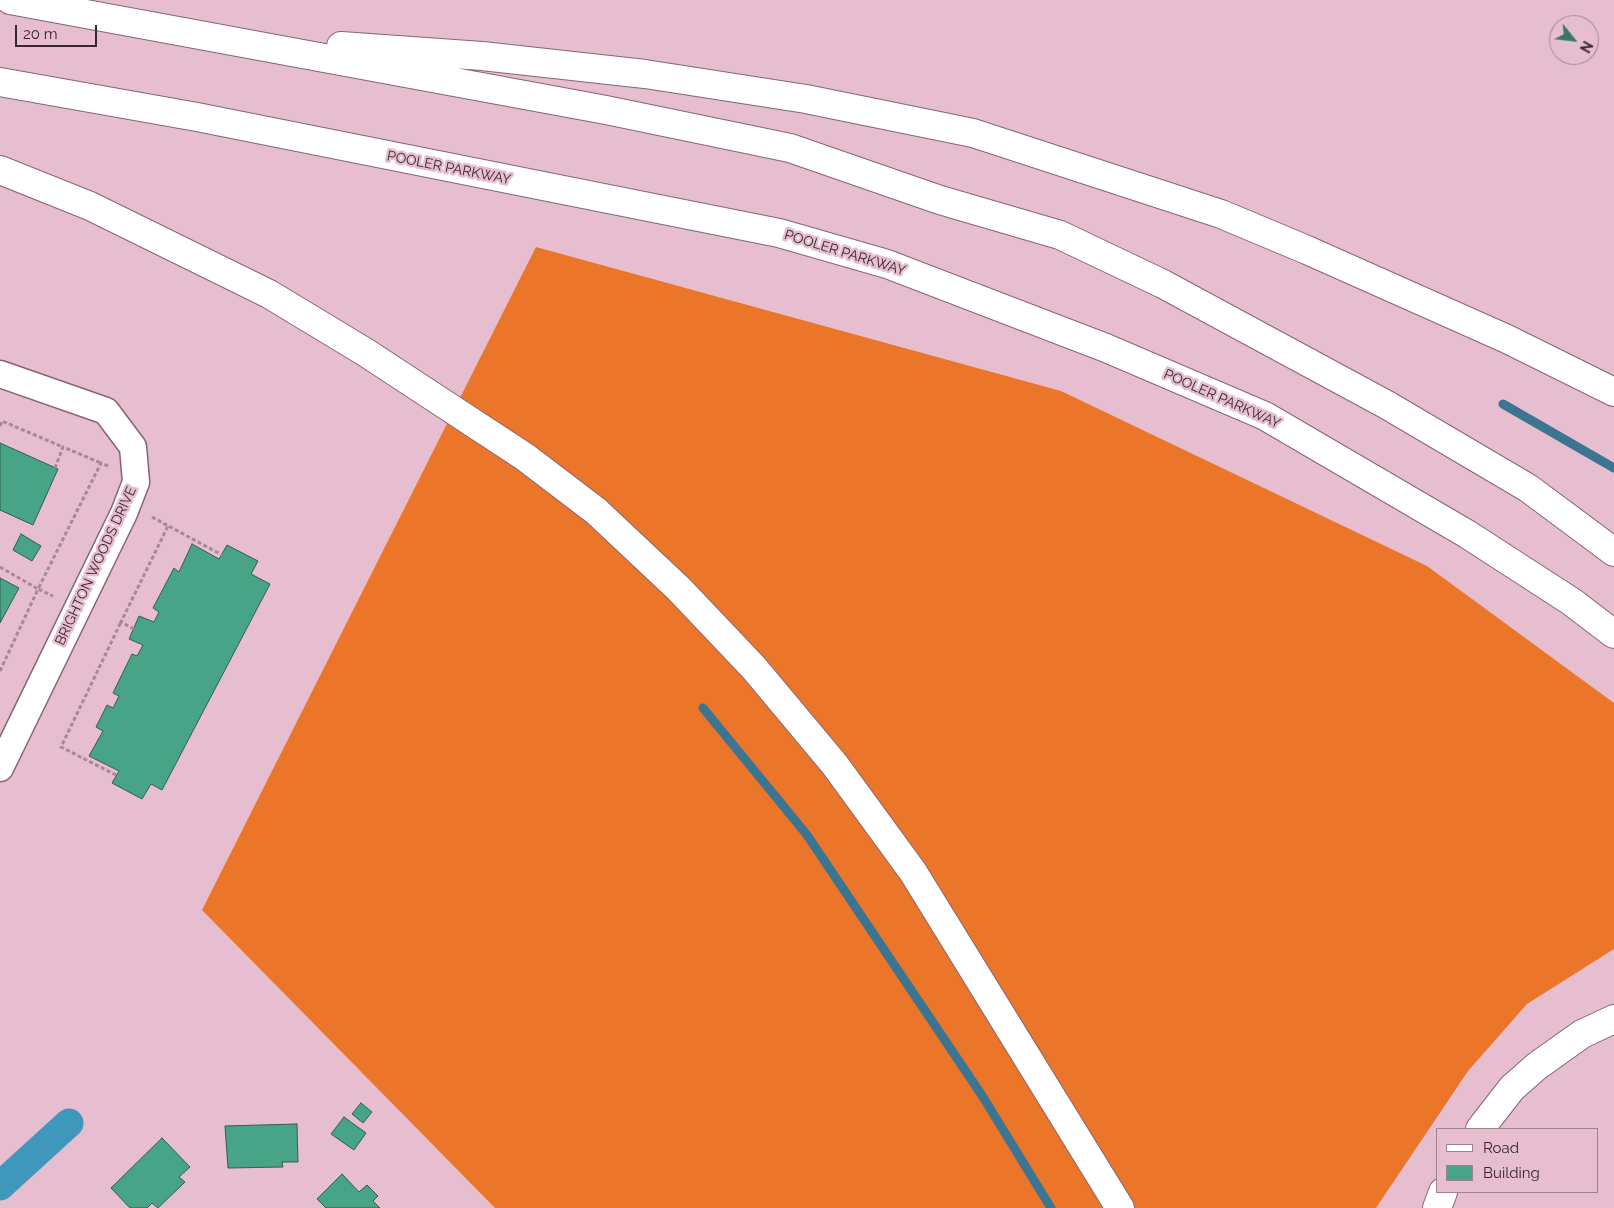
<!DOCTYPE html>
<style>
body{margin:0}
#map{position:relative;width:1614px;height:1208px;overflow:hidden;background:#e6bed0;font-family:Raleway,sans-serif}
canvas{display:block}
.legend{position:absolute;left:1436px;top:1128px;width:162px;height:65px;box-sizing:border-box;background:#e6bed0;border:1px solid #a0828f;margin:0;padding:6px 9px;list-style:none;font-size:15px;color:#36272e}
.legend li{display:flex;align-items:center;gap:10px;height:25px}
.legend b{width:25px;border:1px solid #a0828f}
.north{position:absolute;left:1549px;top:15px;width:50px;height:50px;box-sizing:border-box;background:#e6bed0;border:1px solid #a0828f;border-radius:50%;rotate:119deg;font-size:14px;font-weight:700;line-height:20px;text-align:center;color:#36272e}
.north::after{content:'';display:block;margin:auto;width:18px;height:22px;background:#3b7863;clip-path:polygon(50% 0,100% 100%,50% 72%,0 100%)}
.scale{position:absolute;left:15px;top:25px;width:82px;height:22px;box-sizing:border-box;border:2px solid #36272e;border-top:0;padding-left:6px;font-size:15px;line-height:18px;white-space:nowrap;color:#36272e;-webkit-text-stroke:4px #e6bed0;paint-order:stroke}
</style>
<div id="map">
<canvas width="1614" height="1208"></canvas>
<ul class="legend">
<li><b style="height:6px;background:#fff"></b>Road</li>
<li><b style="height:14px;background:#47a486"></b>Building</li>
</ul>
<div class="north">N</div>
<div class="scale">20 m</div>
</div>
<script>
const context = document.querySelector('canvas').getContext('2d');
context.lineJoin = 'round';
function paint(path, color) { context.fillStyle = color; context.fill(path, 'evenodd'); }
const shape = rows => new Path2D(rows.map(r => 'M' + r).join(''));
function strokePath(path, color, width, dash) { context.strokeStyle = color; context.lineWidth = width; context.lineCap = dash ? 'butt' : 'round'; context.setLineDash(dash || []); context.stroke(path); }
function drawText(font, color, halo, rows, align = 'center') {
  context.font = font + ' Raleway,sans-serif'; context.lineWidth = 5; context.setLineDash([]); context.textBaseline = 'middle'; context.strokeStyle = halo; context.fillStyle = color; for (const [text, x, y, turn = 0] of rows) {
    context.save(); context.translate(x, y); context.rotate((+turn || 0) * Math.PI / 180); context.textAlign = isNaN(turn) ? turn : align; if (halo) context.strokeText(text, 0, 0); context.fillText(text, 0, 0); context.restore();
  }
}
paint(shape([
 [536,247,1061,391,1427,566,1614,703,1614,949,1527,1004,1468,1071,1376,1208,495,1208,202,910]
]), '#eb762a');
strokePath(shape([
 [1503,404,1614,468],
 [703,708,807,835,983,1097,1051,1208]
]), '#3c7591', 9);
strokePath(shape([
 [0,1186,69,1123]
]), '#3f97bc', 29);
const building = shape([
 [0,443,58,469,33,525,0,510,0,443],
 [21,534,41,546,32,561,13,550,21,534],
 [192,544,219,559,227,545,258,561,251,574,270,584,162,790,151,784,142,799,112,783,119,771,89,756,103,731,96,727,107,705,113,708,119,696,113,693,132,654,137,656,143,645,129,639,139,616,154,622,159,612,153,608,174,568,179,572,192,544],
 [0,578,19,588,0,623,0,578],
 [361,1103,372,1112,363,1123,352,1114,361,1103],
 [344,1117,366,1133,354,1150,331,1134,344,1117],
 [297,1124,298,1162,282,1162,283,1167,228,1168,225,1126,297,1124],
 [162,1138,190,1167,179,1177,185,1182,158,1208,152,1203,147,1208,130,1208,111,1188,162,1138],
 [342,1174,359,1192,367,1185,378,1196,373,1201,380,1208,326,1208,317,1199,342,1174]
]);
paint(building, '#47a486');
strokePath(building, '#345c4e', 1);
const street = shape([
 [0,374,106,411,133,447,136,482,124,513,0,768]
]);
const primary = shape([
 [10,0,606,110,790,148,940,200,1060,235,1163,284,1387,405,1528,488,1614,552],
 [341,46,482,56,645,74,806,99,973,133,1221,214,1307,250,1507,339,1614,392],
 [0,82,197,117,779,233,887,264,1106,348,1265,416,1467,534,1572,602,1614,634],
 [0,170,90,206,269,294,365,352,525,457,596,511,679,589,754,668,835,765,913,872,1120,1208],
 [1480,1129,1512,1088,1537,1066,1582,1034,1614,1019],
 [1437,1208,1443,1192]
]);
strokePath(street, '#876474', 29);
strokePath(primary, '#876474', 30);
strokePath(shape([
 [0,426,2,421,63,447],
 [55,468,63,447,101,463],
 [152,517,222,555],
 [0,567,38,589,101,463,108,466],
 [134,629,121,622,168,526],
 [0,671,38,589,53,596],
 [116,775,61,747,121,622]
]), '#a78896', 3, [4, 2.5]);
strokePath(street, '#fff', 26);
strokePath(primary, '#fff', 28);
drawText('14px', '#36272e', '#e6bed0', [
 ["POOLER PARKWAY",449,168,11],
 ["POOLER PARKWAY",845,253,17],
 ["POOLER PARKWAY",1222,399,24],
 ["BRIGHTON WOODS DRIVE",96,566,-65]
]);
</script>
